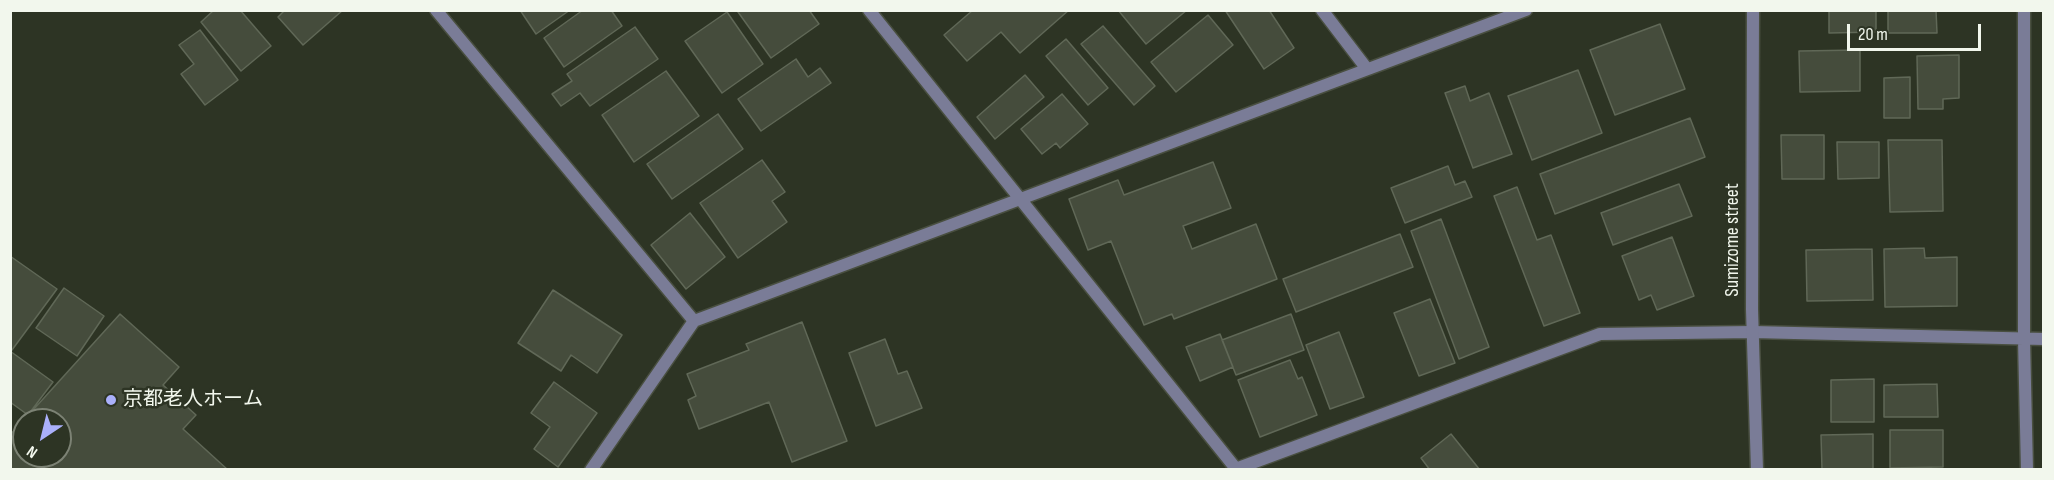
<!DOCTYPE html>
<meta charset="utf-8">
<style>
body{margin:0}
#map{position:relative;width:2054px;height:480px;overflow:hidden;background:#2d3424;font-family:"Sofia Sans Condensed",sans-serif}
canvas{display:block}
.frame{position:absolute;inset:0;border:12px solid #f2f7ed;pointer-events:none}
.north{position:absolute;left:12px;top:408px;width:60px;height:60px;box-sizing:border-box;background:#2d3424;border:2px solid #7c8274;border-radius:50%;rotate:215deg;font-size:16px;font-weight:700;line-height:24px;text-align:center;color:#f2f7ed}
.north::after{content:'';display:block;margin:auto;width:21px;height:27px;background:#aab0fb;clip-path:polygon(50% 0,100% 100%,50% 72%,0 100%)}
.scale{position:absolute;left:1847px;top:24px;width:134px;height:27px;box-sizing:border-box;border:3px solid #f2f7ed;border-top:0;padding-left:8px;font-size:18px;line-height:21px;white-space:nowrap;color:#f2f7ed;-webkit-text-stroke:4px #2d3424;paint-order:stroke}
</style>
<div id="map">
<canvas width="2054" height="480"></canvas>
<div class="frame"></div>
<div class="north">N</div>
<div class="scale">20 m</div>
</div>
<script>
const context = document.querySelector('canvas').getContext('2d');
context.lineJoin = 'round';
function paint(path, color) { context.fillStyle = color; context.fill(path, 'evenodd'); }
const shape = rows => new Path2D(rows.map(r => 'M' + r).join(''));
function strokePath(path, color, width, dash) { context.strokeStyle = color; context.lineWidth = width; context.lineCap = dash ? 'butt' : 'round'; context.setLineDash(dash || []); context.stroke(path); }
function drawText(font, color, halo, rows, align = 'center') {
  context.font = font + ' "Sofia Sans Condensed","Noto Sans JP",sans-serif'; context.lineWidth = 5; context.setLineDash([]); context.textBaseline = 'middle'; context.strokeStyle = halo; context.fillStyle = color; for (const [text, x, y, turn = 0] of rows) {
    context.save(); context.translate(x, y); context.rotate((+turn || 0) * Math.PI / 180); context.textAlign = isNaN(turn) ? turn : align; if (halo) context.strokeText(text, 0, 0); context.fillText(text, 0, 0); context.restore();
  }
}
const building = shape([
 [214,10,240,10,271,46,241,71,201,22,214,10],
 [285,10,343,10,303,45,278,17,285,10],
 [520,10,570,10,536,34,520,10],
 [583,10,611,10,622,26,564,67,544,38,583,10],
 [741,10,809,10,819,24,771,58,738,12,741,10],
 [973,10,1069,10,1020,53,1001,32,967,61,944,35,973,10],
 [1118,10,1187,10,1146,44,1118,10],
 [1225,10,1269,10,1294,48,1264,69,1225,10],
 [1829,10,1876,10,1876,32,1829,33,1829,10],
 [1888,10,1936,10,1937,33,1888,33,1888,10],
 [727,12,763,64,722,93,685,41,727,12],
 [1208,15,1233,45,1176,92,1151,62,1208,15],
 [1660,24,1685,89,1615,115,1590,50,1660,24],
 [1103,26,1155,86,1134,105,1081,44,1103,26],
 [635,27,658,59,590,106,580,93,561,106,552,94,572,81,567,74,635,27],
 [200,30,238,80,205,105,181,74,194,64,179,45,200,30],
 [1066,39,1108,88,1088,105,1046,56,1066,39],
 [1860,50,1860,91,1800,92,1799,51,1860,50],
 [1959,55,1959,98,1943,99,1943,109,1918,109,1917,56,1959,55],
 [796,59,808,77,820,68,831,83,761,131,738,99,796,59],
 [1578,70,1602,133,1532,160,1508,96,1578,70],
 [666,71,699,116,634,162,602,115,666,71],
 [1025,75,1044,97,995,139,977,117,1025,75],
 [1910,77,1910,118,1884,118,1884,78,1910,77],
 [1465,86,1470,101,1489,93,1512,154,1473,168,1445,93,1465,86],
 [1062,94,1088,124,1060,148,1056,143,1042,154,1021,129,1062,94],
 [718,114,743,149,672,199,647,164,718,114],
 [1690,118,1705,157,1555,214,1540,174,1690,118],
 [1781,135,1824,135,1824,179,1782,179,1781,135],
 [1888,140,1942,140,1943,211,1890,212,1888,140],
 [1837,142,1879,142,1879,178,1838,179,1837,142],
 [762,160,785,192,772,201,787,222,738,258,700,203,762,160],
 [1213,162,1231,208,1183,226,1192,249,1256,224,1277,279,1174,319,1172,314,1144,325,1111,241,1088,250,1069,199,1118,180,1124,195,1213,162],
 [1448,166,1455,185,1465,181,1472,197,1405,223,1391,188,1448,166],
 [1679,184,1692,216,1613,245,1601,213,1679,184],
 [1517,187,1537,240,1551,235,1580,313,1544,326,1494,196,1517,187],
 [690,213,725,257,686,289,651,245,690,213],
 [1441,219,1489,347,1459,359,1411,231,1441,219],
 [1400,234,1413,267,1296,312,1283,279,1400,234],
 [1672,237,1694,296,1657,310,1651,295,1639,300,1622,256,1672,237],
 [1924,248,1925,258,1957,257,1957,306,1885,307,1884,249,1924,248],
 [1872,249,1873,300,1807,301,1806,250,1872,249],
 [10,256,57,289,12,350,10,349,10,256],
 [64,288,104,316,77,356,36,328,64,288],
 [553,290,622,335,597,373,571,355,561,371,518,343,553,290],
 [1430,299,1455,363,1419,376,1394,313,1430,299],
 [120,314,179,367,163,385,196,415,183,429,228,470,10,470,10,435,24,420,24,456,60,456,60,420,24,420,120,314],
 [1291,314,1304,350,1236,375,1222,340,1291,314],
 [802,322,847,441,792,462,769,402,699,429,688,400,696,396,687,374,749,350,746,344,802,322],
 [1339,332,1364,397,1330,409,1306,345,1339,332],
 [1220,334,1233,367,1200,381,1186,347,1220,334],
 [885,339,898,374,907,371,922,408,876,426,849,353,885,339],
 [10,351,53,382,28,415,10,402,10,351],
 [1290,360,1298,379,1302,377,1317,415,1260,437,1238,380,1290,360],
 [1874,379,1874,422,1831,422,1831,380,1874,379],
 [554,382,597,413,558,467,534,449,550,427,531,413,554,382],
 [1937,384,1938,417,1884,417,1884,385,1937,384],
 [1890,430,1943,430,1943,467,1890,468,1890,430],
 [1451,434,1480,470,1430,470,1421,458,1451,434],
 [1873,434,1873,470,1822,470,1821,435,1873,434]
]);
paint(building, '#454c3c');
strokePath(building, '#606857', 1.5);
const minor = shape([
 [436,10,694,321],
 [869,10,1237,470],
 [1322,10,1367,69],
 [2024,10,2024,340,2027,470],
 [591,470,694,321,1526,10],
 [1233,470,1600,334,1753,332,2044,339]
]);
const tertiary = shape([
 [1753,10,1752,309,1757,470]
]);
strokePath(minor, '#494f40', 15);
strokePath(tertiary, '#494f40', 15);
strokePath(minor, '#7a7c97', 12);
strokePath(tertiary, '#7a7c97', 12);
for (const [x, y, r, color] of [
 [111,400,6,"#aab0fb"]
]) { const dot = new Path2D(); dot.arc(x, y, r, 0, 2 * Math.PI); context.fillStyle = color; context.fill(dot); strokePath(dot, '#2d3424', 2); }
drawText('20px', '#f2f7ed', '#2d3424', [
 ["Sumizome street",1733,240,-90]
]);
drawText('20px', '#f2f7ed', '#2d3424', [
 ["京都老人ホーム",123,400]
], 'left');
</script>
